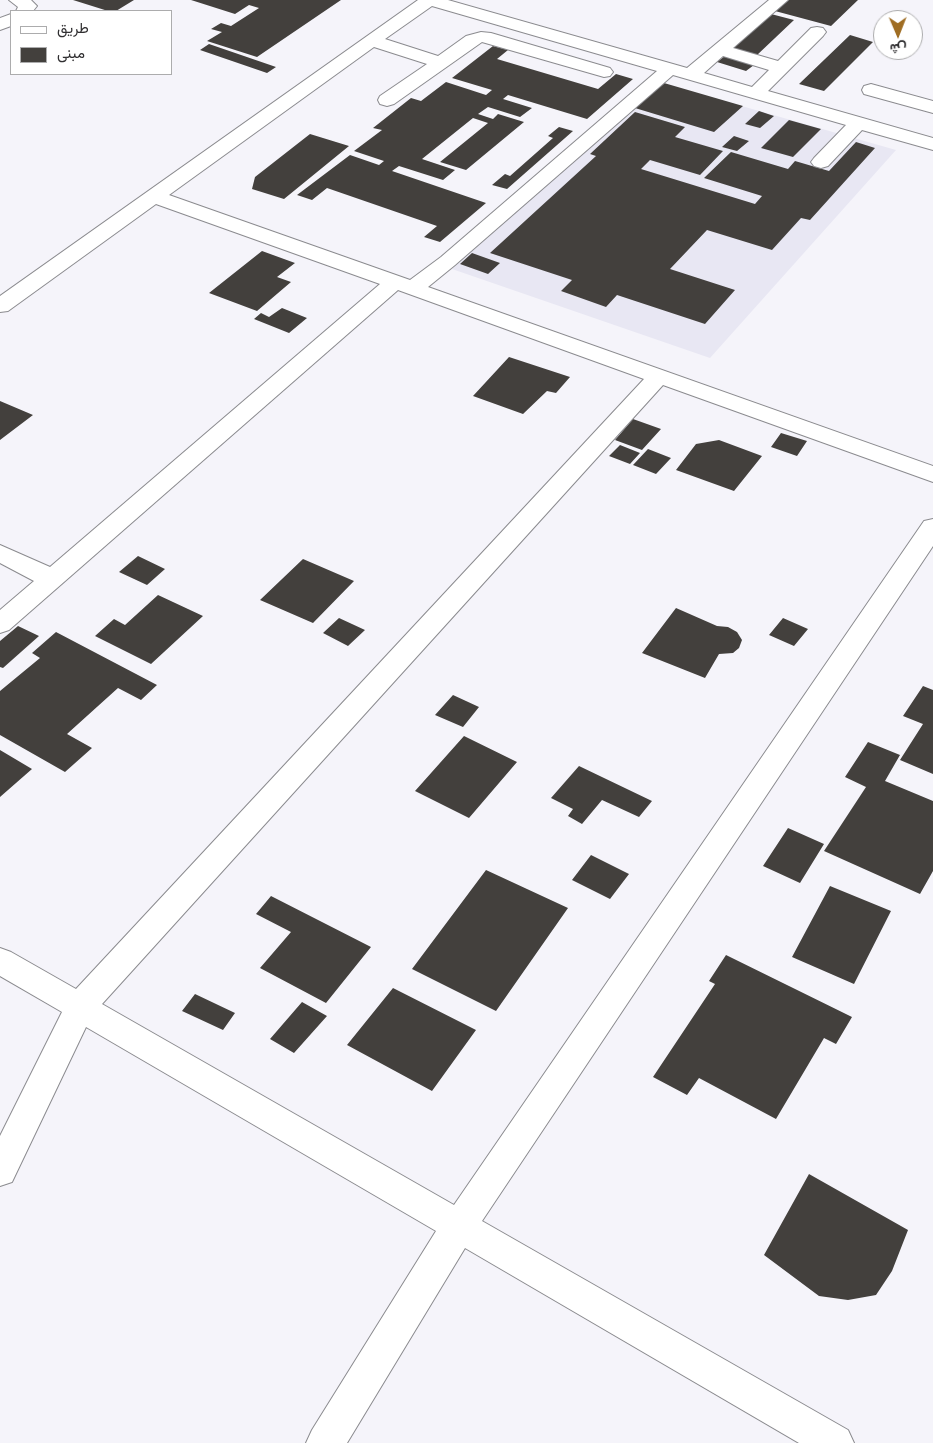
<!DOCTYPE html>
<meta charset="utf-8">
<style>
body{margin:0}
#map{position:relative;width:933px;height:1443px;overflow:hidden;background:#f5f4fa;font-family:Arial,Vazirmatn,sans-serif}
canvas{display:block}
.legend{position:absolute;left:10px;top:10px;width:162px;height:65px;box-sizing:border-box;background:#fff;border:1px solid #acacad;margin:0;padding:6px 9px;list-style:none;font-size:15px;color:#302f31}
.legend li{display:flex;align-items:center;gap:10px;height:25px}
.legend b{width:25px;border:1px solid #acacad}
.north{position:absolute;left:873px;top:10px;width:50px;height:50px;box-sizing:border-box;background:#fff;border:1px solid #acacad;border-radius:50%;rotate:179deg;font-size:14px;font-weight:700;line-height:20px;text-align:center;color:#302f31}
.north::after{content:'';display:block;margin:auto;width:18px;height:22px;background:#9f6d23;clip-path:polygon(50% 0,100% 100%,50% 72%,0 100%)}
</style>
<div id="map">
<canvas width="933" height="1443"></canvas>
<ul class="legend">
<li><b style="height:6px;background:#fff"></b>طريق</li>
<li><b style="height:14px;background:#43403d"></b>مبنى</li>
</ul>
<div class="north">ش</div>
</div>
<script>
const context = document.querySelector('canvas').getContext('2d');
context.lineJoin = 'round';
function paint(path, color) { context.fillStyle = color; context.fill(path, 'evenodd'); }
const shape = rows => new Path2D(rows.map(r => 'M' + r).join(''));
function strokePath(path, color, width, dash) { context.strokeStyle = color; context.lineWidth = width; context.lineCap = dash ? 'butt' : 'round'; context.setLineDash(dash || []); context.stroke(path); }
paint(shape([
 [661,83,896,150,710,358,452,269]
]), '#e8e7f3');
paint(shape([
 [73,0,134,0,116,11,108,11],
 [191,0,341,0,257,57,207,41,222,32,211,29,221,23,231,26,259,8,249,5,235,14],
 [787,0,858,0,831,26,775,11],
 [771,14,794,20,756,56,732,49],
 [850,35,873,42,824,91,799,84],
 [209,44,276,67,267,73,200,50],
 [493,46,508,50,497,59,598,89,616,74,633,79,587,119,508,95,503,99,532,108,520,117,488,107,478,114,493,119,498,114,524,122,466,170,440,162,488,123,473,118,422,159,455,170,443,180,399,166,392,171,486,203,440,242,424,237,437,226,327,188,312,200,297,195,350,155,379,165,384,161,354,151,382,130,373,128,411,98,421,101,446,82,486,95,492,90,452,78],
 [725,56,754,65,746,71,717,62],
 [664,83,743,106,714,132,635,108],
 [759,111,774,116,760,128,745,124],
 [635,112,685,127,675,137,723,151,700,175,650,160,641,169,755,204,762,196,704,178,731,152,788,169,795,161,829,171,856,142,875,148,810,220,801,218,772,250,707,230,670,269,735,290,705,324,617,295,606,307,561,291,572,280,490,253,596,156,590,154],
 [789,120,821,129,793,157,761,148],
 [559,127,573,131,507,189,492,185,505,174,510,176,553,138,548,136],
 [310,134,349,146,284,199,252,189,255,177],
 [734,136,749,141,737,151,722,147],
 [262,251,295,263,277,277,291,282,257,311,209,293],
 [472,253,500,263,488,274,460,264],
 [282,308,307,318,289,333,254,319,261,313,269,317],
 [509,357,570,377,556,393,547,391,523,414,473,396],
 [0,401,33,415,0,440],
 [633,419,661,429,642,450,615,440],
 [781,433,807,441,797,456,771,447],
 [719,440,762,456,734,491,676,470,696,444],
 [620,445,640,453,630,464,609,456],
 [648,449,671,458,656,474,633,465],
 [138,556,165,569,147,585,119,572],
 [303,559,354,581,313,623,260,600],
 [158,595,203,616,151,664,95,636,114,619,125,625],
 [676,608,717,626,728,627,737,632,742,640,739,648,733,653,719,654,705,678,642,653],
 [339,618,365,630,348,646,323,633],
 [783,618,808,629,794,646,769,635],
 [18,626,39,636,3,668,0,667,0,641],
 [56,632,157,685,141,700,118,688,67,734,92,748,65,772,0,735,0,691,40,658,32,653],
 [923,686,933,690,933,774,900,760,923,724,903,716],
 [453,695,479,707,463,727,435,715],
 [464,736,517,762,469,818,415,791],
 [868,742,900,755,885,781,933,801,933,871,920,894,824,851,866,787,845,777],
 [0,750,32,769,0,797],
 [579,766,652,801,639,817,602,800,582,824,568,816,573,809,551,798],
 [788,828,824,844,800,883,763,866],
 [591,855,629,874,610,899,572,880],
 [486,870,568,908,496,1011,412,969],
 [830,886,891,911,854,984,792,957],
 [271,896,371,947,326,1003,260,968,291,932,256,914],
 [726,955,852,1017,836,1044,824,1038,776,1119,699,1078,687,1095,653,1077,715,984,709,981],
 [393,988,476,1030,432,1091,347,1045],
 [195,994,235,1013,223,1030,182,1011],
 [302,1002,327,1016,294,1053,270,1039],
 [809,1174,908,1230,892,1271,876,1295,848,1300,819,1296,764,1255]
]), '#43403d');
const minor = shape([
 [9,0,31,0,37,6,33,11,16,11,18,7,9,0],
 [418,0,448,0,687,68,769,0,788,0,733,48,778,61,811,28,817,27,823,28,826,32,823,36,768,91,933,138,933,150,862,130,828,166,821,168,814,166,811,162,814,158,846,125,673,75,455,265,428,287,933,466,933,482,663,385,102,1004,454,1205,924,521,933,519,933,546,482,1221,848,1430,854,1443,799,1443,465,1248,347,1443,306,1443,312,1430,436,1231,86,1027,12,1182,0,1186,0,1136,62,1012,0,976,0,948,11,952,76,989,644,379,398,290,9,630,0,633,0,610,34,581,0,563,0,545,50,567,380,284,156,204,8,311,0,312,0,296,418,0],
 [432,6,657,71,441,257,410,280,169,195,374,47,427,64,380,96,378,100,380,104,387,106,394,104,482,42,604,77,610,76,613,72,610,68,491,33,481,32,466,36,438,56,385,39,432,6],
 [723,56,769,70,752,87,704,73,723,56],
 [11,14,11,26,0,30,0,18,11,14],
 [871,84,933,101,933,113,864,94,862,90,864,86,871,84]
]);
strokePath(minor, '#8b8b8f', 2);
paint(minor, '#fff');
</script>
